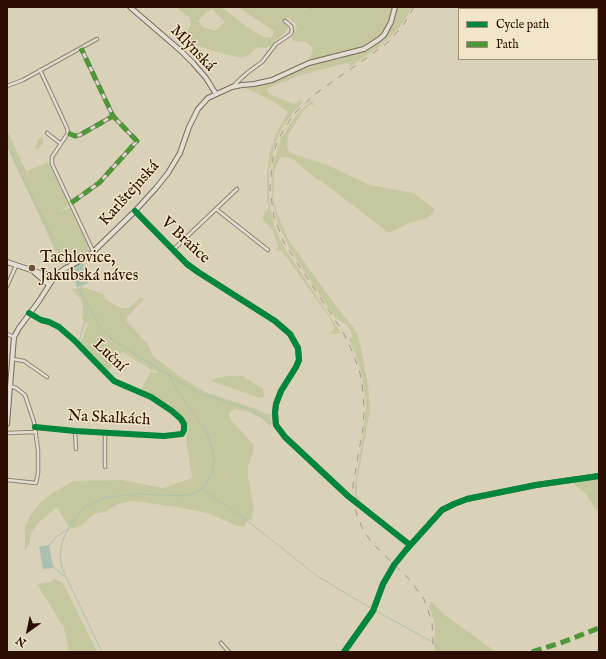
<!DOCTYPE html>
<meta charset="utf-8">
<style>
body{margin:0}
#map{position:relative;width:606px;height:659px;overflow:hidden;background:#dad2b8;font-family:"IM FELL English",serif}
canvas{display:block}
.frame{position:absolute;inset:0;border:8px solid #2c0d02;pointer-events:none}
.legend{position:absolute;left:458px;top:8px;width:140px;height:52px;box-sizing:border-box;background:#f1e6c7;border:1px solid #a28f78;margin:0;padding:5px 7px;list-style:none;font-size:12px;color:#2c0d02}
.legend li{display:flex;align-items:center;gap:8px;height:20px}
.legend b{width:20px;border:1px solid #a28f78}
.north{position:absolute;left:8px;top:611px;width:40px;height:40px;-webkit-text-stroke:3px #f1e6c7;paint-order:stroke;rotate:213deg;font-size:11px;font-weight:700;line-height:16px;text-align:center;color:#2c0d02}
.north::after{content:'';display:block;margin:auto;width:14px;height:18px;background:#2c0d02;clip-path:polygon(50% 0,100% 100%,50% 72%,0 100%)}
</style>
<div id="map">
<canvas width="606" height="659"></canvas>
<div class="frame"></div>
<ul class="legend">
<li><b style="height:5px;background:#00873e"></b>Cycle path</li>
<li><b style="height:5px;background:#4f9739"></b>Path</li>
</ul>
<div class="north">N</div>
</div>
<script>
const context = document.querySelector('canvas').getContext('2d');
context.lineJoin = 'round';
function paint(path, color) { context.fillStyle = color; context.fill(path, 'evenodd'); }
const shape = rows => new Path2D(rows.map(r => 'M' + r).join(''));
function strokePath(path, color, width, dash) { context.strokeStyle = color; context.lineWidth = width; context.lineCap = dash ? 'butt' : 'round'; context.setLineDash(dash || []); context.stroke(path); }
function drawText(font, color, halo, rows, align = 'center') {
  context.font = font + ' "IM FELL English",serif'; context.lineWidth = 3; context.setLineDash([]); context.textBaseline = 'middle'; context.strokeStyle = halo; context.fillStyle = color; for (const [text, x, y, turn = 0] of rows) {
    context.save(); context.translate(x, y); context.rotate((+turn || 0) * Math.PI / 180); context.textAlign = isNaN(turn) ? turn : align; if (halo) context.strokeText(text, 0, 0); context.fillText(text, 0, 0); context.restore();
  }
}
paint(shape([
 [176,7,221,7,250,29,265,38,272,37,274,31,238,7,305,7,303,11,307,7,393,7,389,21,383,33,369,44,358,49,321,57,308,61,313,50,311,46,306,42,294,41,292,38,297,28,295,22,292,21,289,18,287,18,284,23,288,28,285,33,275,41,271,47,269,46,267,48,257,47,249,55,242,58,228,55,191,44,183,32,188,29,191,24,190,18],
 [212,9,225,22,215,31,203,27,198,21,207,12],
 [397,7,412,7,403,23,391,36,376,49,344,71,350,66,350,64,347,63,301,75,270,87,267,89,269,94,294,104,301,100,301,104,293,113,282,128,275,144,269,172,269,199,274,225,282,244,341,333,329,334,334,330,334,327,329,317,282,251,278,250,275,251,278,247,273,231,262,218,265,211,266,211,269,208,267,198,267,175,270,151,276,134,288,112,273,101,243,87,255,86,272,82,310,65,322,61,359,53,371,47,386,36,393,22],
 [317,95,312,100,315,107,311,104,304,110,289,133,287,144,288,150,291,153,299,156,325,164,370,185,413,193,435,209,432,214,427,218,412,222,389,233,320,180,315,178,294,160,286,157,280,158,274,172,273,198,277,213,288,239,335,305,354,328,359,339,368,385,370,406,369,416,357,482,357,495,360,501,355,499,355,485,364,429,366,401,361,372,355,352,349,340,352,336,351,331,347,325,335,318,291,251,278,224,272,199,272,180,273,164,281,138,296,115],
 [7,130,34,188,27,171,48,162,69,206,56,213,69,208,90,250,83,255,63,265,58,264,58,257,53,246,7,146],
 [43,137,43,144,36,150,35,147,37,144,37,140],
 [87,288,105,295,104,298,115,305,122,308,129,308,140,298,144,299,126,318,127,322,147,343,154,357,182,378,205,392,254,408,266,414,271,414,271,427,261,418,249,412,235,409,231,411,229,415,231,420,254,445,253,452,248,466,248,476,254,508,252,517,252,521,248,519,244,527,235,525,208,513,177,507,132,501,116,505,107,511,94,514,82,525,71,529,56,507,54,510,38,523,31,534,29,545,25,551,25,527,31,514,41,502,52,493,74,481,123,480,163,488,192,478,186,439,188,428,184,419,170,406,153,396,142,392,142,387,150,373,153,372,156,373,158,371,152,370,122,352,107,373,80,344,88,324,82,319,83,306,80,298,71,289],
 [229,376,243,376,257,385,263,389,264,395,263,397,260,398,211,381,216,378],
 [599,479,599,510,597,511,585,493,571,482],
 [54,579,63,583,97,652,69,652,64,628,37,584,51,582],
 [431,601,446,616,496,652,434,652,435,631,434,622,429,607]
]), '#c5c89f');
paint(shape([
 [83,263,89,278,88,283,78,287,70,269],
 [49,545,53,568,43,569,39,547]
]), '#abc1b0');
strokePath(shape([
 [7,145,66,266],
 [67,269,97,320,98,325,114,341,170,376,177,390,207,433,214,455,214,467,212,474,202,489,195,493,185,496,139,494,107,497,87,506,80,512,70,525,62,542,60,557,62,567,66,577,102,652],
 [81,286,82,296],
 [79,342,88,308],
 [78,349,104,375,120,387,150,399,170,412,177,418,182,426,181,431],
 [170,376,199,393,251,410,275,425],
 [202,489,249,522,317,576,372,609],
 [49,546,54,539,63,532,68,530],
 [52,566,65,577],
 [374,610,436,644,440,652]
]), '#abc1b0', 1);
const street = shape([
 [40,70,67,128,68,133,52,157,52,164,93,251],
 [7,86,23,80,97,39],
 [232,87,247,73,262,62,276,44,291,34,292,30,291,26,285,21],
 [47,133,61,144],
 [68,133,75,136,80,135,113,116],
 [71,203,99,183,137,141,113,116,81,48],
 [216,209,268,250],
 [174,249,237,189],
 [7,286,16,266],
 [30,313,41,320,49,322,59,327,75,341,114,381,151,397,172,411,181,419,184,424,184,430,182,434,164,436,75,431,35,427],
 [7,334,14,337],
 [12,359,24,361,47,377],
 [75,431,76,449],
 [7,433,36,432],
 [105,433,105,467],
 [7,480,36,483,38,473,38,450,34,422,25,395,16,388,10,386],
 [221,643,229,652]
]);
const secondary = shape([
 [130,7,181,51,193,63,206,78,216,94],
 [135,211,187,264,198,272,275,321,290,334,298,348,299,360,296,367,281,391,276,404,275,413,276,425,285,437,348,496,410,545],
 [7,262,40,273,55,276],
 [34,272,49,285],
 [7,424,14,337,19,328,39,301,55,276,64,269,89,256,135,211,156,188,168,173,180,153,189,127,198,109,208,98,232,87,242,85,254,84,272,80,309,63,364,49,378,40,384,35,391,22,395,7],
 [344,652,373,611,383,584,394,565,406,550,442,510,454,504,467,499,536,485,599,476]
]);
strokePath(street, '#8c8373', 4.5);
strokePath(secondary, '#73695c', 6);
strokePath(street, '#e2ded1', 2.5);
strokePath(secondary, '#e2ded1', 4);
strokePath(shape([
 [414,7,404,24,386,44,315,94,294,114,284,129,276,145,272,163,270,189,274,217,284,243,343,332,353,353,360,373,363,392,364,411,363,428,353,485,353,501,357,515,363,530,372,543,409,579,424,599,432,622,433,640,432,652]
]), '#9e988e', 1, [7, 7]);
strokePath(shape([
 [68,133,75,136,80,135,113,116],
 [71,203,99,183,137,141,113,116,81,48],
 [532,652,563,642,599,628]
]), '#4f9739', 5, [10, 5]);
strokePath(shape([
 [135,211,187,264,198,272,275,321,290,334,298,348,299,360,296,367,281,391,276,404,275,413,276,425,285,437,348,496,410,545],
 [29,313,41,320,49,322,59,327,75,341,114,381,151,397,172,411,181,419,184,424,184,430,182,434,164,436,75,431,35,427],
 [344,652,373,611,383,584,394,565,406,550,442,510,454,504,467,499,536,485,599,476]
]), '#00873e', 6);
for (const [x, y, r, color] of [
 [32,268,4,"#695242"]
]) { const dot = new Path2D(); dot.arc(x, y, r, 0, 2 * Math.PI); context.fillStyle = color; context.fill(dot); strokePath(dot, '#f1e6c7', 1.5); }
drawText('16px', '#2c0d02', '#f1e6c7', [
 ["Mlýnská",192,49,46],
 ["Karlštejnská",130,194,-48],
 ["V Braňce",185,241,43],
 ["Luční",109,356,43],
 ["Na Skalkách",109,419,3]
]);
drawText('16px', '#2c0d02', '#f1e6c7', [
 ["Tachlovice,",40,259],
 ["Jakubská náves",40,277]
], 'left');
</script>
